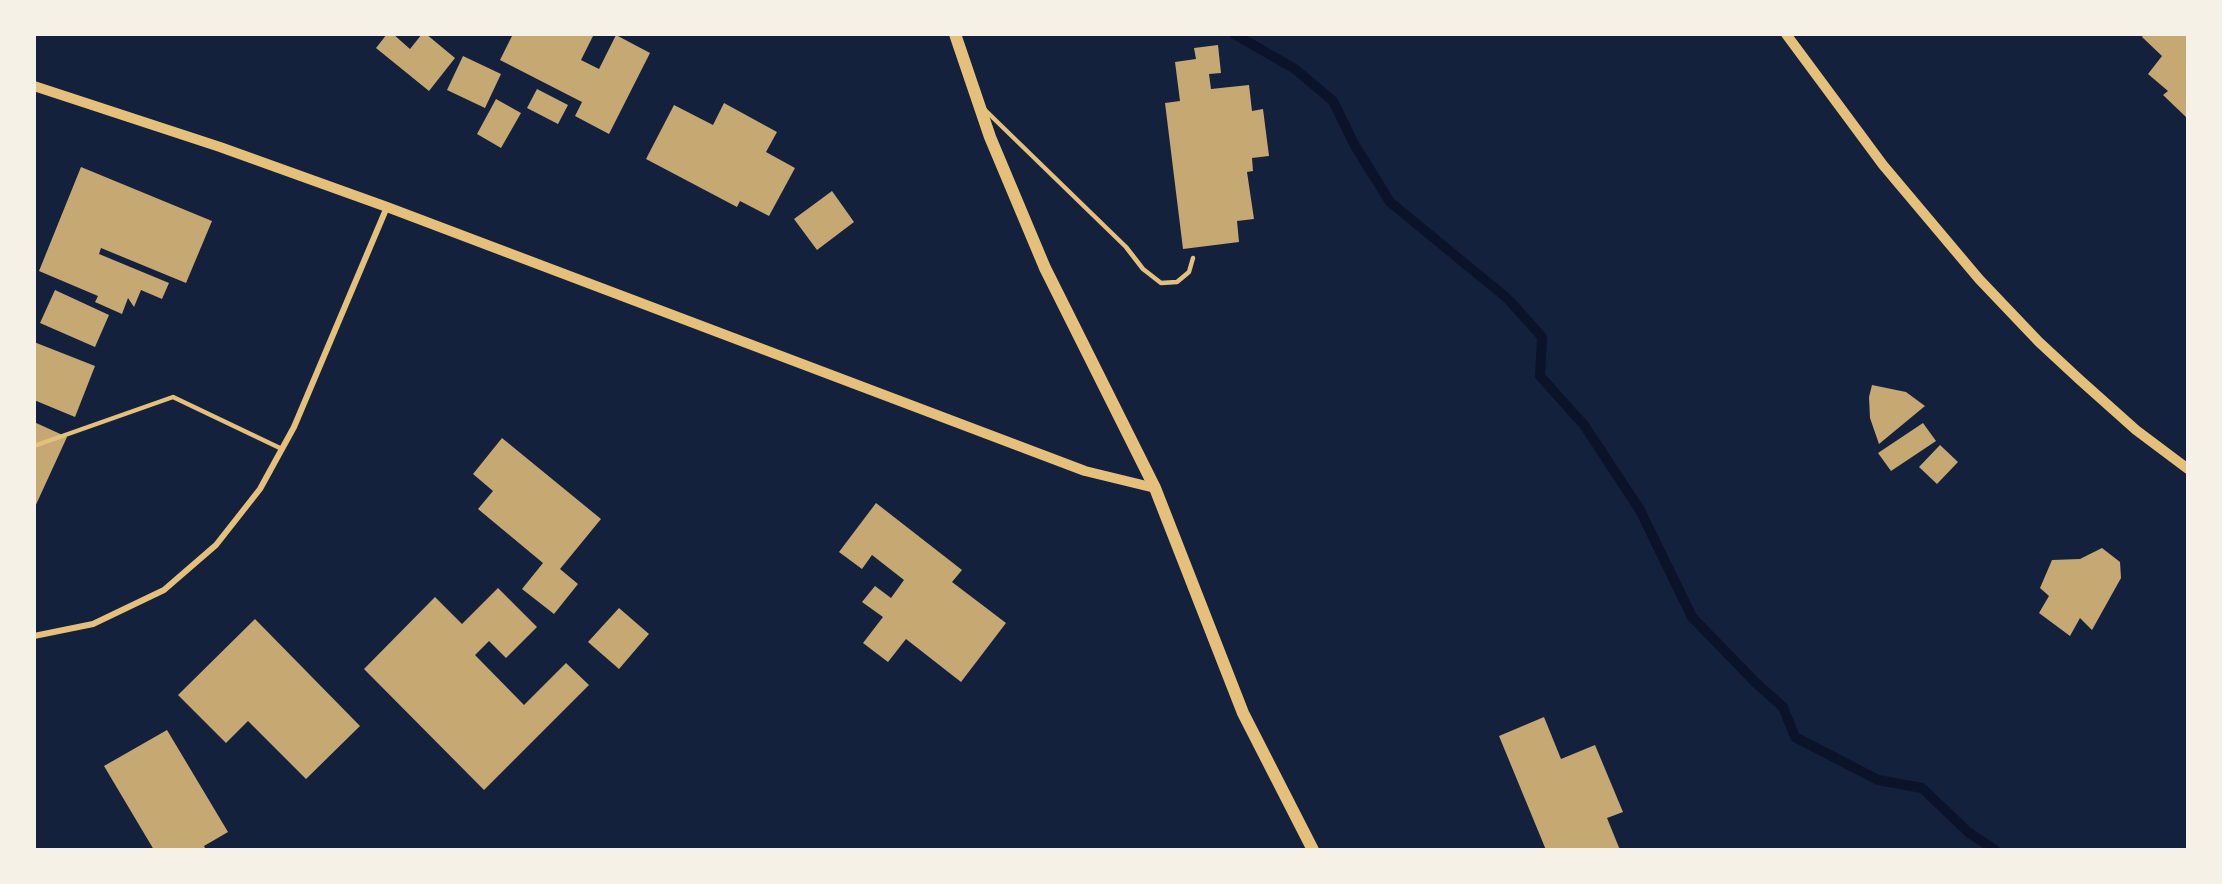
<!DOCTYPE html>
<style>
body{margin:0}
#map{position:relative;width:2222px;height:884px;overflow:hidden;background:#14213d;font-family:Signika,sans-serif}
canvas{display:block}
.frame{position:absolute;inset:0;border:36px solid #f6f1e7;pointer-events:none}
</style>
<div id="map">
<canvas width="2222" height="884"></canvas>
<div class="frame"></div>
</div>
<script>
const context = document.querySelector('canvas').getContext('2d');
context.lineJoin = 'round';
const shape = rows => new Path2D(rows.map(r => 'M' + r).join(''));
function strokePath(path, color, width, dash) { context.strokeStyle = color; context.lineWidth = width; context.lineCap = dash ? 'butt' : 'round'; context.setLineDash(dash || []); context.stroke(path); }
function paint(path, color) { context.fillStyle = color; context.fill(path, 'evenodd'); }
strokePath(shape([
 [1234,34,1295,69,1333,101,1354,144,1390,202,1508,299,1542,337,1540,376,1584,425,1640,510,1692,617,1756,683,1783,707,1795,737,1878,780,1922,788,1968,832,1995,850]
]), '#0b132b', 10);
paint(shape([
 [387,34,393,34,410,49,422,34,426,34,455,58,429,91,376,48],
 [513,34,594,34,581,60,599,69,616,35,650,53,609,134,575,116,582,102,500,60],
 [2144,34,2188,34,2186,117,2163,95,2168,91,2148,74,2162,56,2142,37],
 [1218,45,1221,73,1209,74,1211,89,1249,85,1252,111,1263,109,1269,156,1252,158,1253,171,1247,172,1254,219,1237,221,1239,242,1183,249,1165,103,1180,101,1175,62,1196,59,1194,48],
 [463,56,501,74,485,108,447,90],
 [537,89,568,105,558,124,527,108],
 [496,99,521,113,501,148,477,134],
 [724,103,777,132,766,152,795,168,769,216,740,201,737,207,646,159,674,105,713,125],
 [81,167,212,221,186,283,101,248,99,254,169,283,162,299,141,290,134,307,128,298,122,314,95,302,98,296,39,271],
 [832,191,854,222,817,250,794,219],
 [55,290,109,315,95,347,40,323],
 [34,342,95,366,75,417,34,400],
 [1872,385,1906,392,1925,406,1879,444,1870,418,1869,397],
 [34,422,67,437,34,509],
 [1923,423,1936,441,1891,471,1878,453],
 [502,438,601,519,560,569,578,584,554,614,522,589,543,563,478,509,493,491,473,474],
 [1940,445,1958,462,1937,484,1919,467],
 [876,503,962,570,952,582,1006,623,961,682,906,639,888,662,863,643,883,617,862,602,875,586,891,598,904,580,872,555,862,569,839,552],
 [2102,548,2120,562,2121,578,2092,630,2080,618,2070,636,2039,613,2049,596,2040,588,2052,560,2080,559],
 [498,588,537,627,506,658,489,641,475,655,524,705,566,663,589,685,484,790,364,669,435,597,462,624],
 [619,608,649,634,619,669,588,642],
 [255,619,360,726,306,779,248,721,226,743,178,695],
 [1544,717,1561,759,1595,745,1623,812,1607,818,1620,850,1546,850,1499,736],
 [167,730,228,832,204,846,206,850,154,850,104,766]
]), '#c6a872');
strokePath(shape([
 [985,110,1126,247,1143,269,1161,283,1177,282,1189,272,1193,258],
 [34,446,173,397,282,449]
]), '#e5c07b', 4.5);
strokePath(shape([
 [34,636,93,624,164,590,216,545,260,489,294,427,387,207]
]), '#e5c07b', 6);
strokePath(shape([
 [1786,34,1883,165,1979,279,2039,342,2080,380,2136,430,2188,469],
 [34,86,220,147,387,207,1085,471,1155,488]
]), '#e5c07b', 10);
strokePath(shape([
 [955,34,990,137,1045,268,1155,488,1243,713,1313,850]
]), '#e5c07b', 12);
</script>
